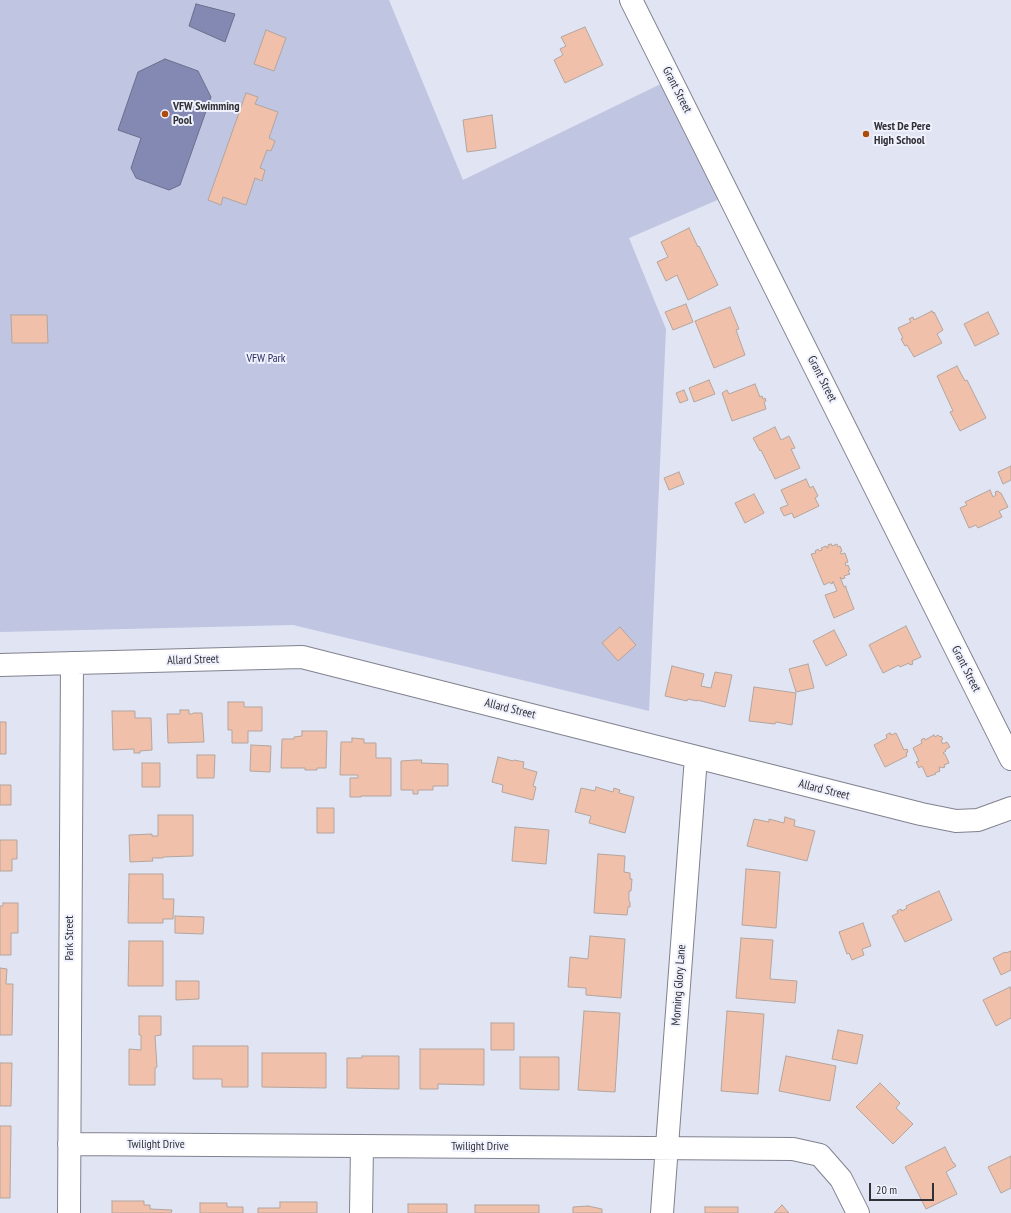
<!DOCTYPE html>
<style>
body{margin:0}
#map{position:relative;width:1011px;height:1213px;overflow:hidden;background:#e1e4f2;font-family:"PT Sans Narrow",sans-serif}
canvas{display:block}
.scale{position:absolute;left:869px;top:1183px;width:65px;height:18px;box-sizing:border-box;border:2px solid #303137;border-top:0;padding-left:5px;font-size:12px;line-height:14px;white-space:nowrap;color:#303137;-webkit-text-stroke:3px #eff1fd;paint-order:stroke}
</style>
<div id="map">
<canvas width="1011" height="1213"></canvas>
<div class="scale">20 m</div>
</div>
<script>
const context = document.querySelector('canvas').getContext('2d');
context.lineJoin = 'round';
function paint(path, color) { context.fillStyle = color; context.fill(path, 'evenodd'); }
const shape = rows => new Path2D(rows.map(r => 'M' + r).join(''));
function strokePath(path, color, width, dash) { context.strokeStyle = color; context.lineWidth = width; context.lineCap = dash ? 'butt' : 'round'; context.setLineDash(dash || []); context.stroke(path); }
function drawText(font, color, halo, rows, align = 'center') {
  context.font = font + ' "PT Sans Narrow",sans-serif'; context.lineWidth = 4; context.setLineDash([]); context.textBaseline = 'middle'; context.strokeStyle = halo; context.fillStyle = color; for (const [text, x, y, turn = 0] of rows) {
    context.save(); context.translate(x, y); context.rotate((+turn || 0) * Math.PI / 180); context.textAlign = isNaN(turn) ? turn : align; if (halo) context.strokeText(text, 0, 0); context.fillText(text, 0, 0); context.restore();
  }
}
paint(shape([
 [0,0,389,0,463,180,671,79,729,195,629,238,666,329,649,711,547,686,293,625,0,632]
]), '#c0c5e2');
const water = shape([
 [196,4,235,14,225,42,189,26,196,4],
 [165,59,198,71,211,97,180,185,169,190,136,178,131,168,141,138,118,130,138,72,165,59]
]);
paint(water, '#8389b2');
strokePath(water, '#6a6f8d', 1);
const building = shape([
 [585,27,603,65,565,83,554,60,563,55,560,49,566,46,561,37,585,27],
 [266,30,286,38,274,71,254,64,266,30],
 [246,93,258,97,255,104,278,112,269,138,275,141,271,151,267,150,260,168,265,170,262,181,255,178,246,205,223,197,221,205,208,200,246,93],
 [492,115,496,148,467,152,463,120,492,115],
 [689,228,698,247,699,246,718,285,688,300,677,275,666,281,657,262,668,257,661,242,689,228],
 [686,304,693,322,673,330,665,312,686,304],
 [730,307,739,329,736,330,745,355,714,368,695,321,730,307],
 [932,311,933,313,934,312,943,330,937,334,942,343,914,357,907,345,905,346,901,339,903,338,898,328,911,322,909,319,913,317,914,320,932,311],
 [988,312,999,334,975,346,964,324,988,312],
 [11,315,47,315,48,343,12,343,11,315],
 [957,366,965,381,967,380,986,418,960,431,950,412,953,411,937,376,957,366],
 [709,380,715,394,694,402,689,388,709,380],
 [755,384,760,397,762,396,763,399,765,398,766,401,764,402,766,409,732,421,722,393,727,390,729,394,755,384],
 [684,390,688,400,680,403,676,393,684,390],
 [775,427,781,440,789,436,795,448,791,449,800,468,775,479,761,450,760,451,753,438,775,427],
 [1011,466,1011,480,1003,484,998,472,1011,466],
 [679,472,684,484,669,490,664,478,679,472],
 [806,479,810,488,813,486,818,496,815,498,819,506,794,518,792,513,784,516,780,508,788,505,781,490,806,479],
 [990,490,993,497,996,495,995,492,998,491,1000,493,1001,493,1008,507,999,511,1002,517,978,528,976,525,969,528,960,508,967,505,965,502,990,490],
 [754,494,764,513,745,523,735,503,754,494],
 [831,544,832,546,837,544,838,547,840,546,842,551,840,552,841,554,845,553,848,562,845,563,846,566,848,565,850,570,848,571,850,574,844,576,845,578,842,579,840,577,844,587,846,586,846,588,854,609,834,618,825,595,837,591,833,581,833,583,831,584,830,582,824,585,811,554,816,553,815,551,818,549,819,551,822,550,821,548,826,546,827,548,828,548,828,545,831,544],
 [906,626,921,657,912,661,913,664,910,665,909,663,900,667,899,665,883,673,869,645,906,626],
 [620,627,636,645,618,661,602,643,620,627],
 [834,630,847,655,826,666,813,641,834,630],
 [808,664,814,688,796,692,789,669,808,664],
 [672,666,704,674,701,686,711,688,715,672,732,675,725,707,697,700,697,701,688,699,687,701,665,696,672,666],
 [754,687,796,693,792,725,776,722,775,724,749,721,754,687],
 [228,702,244,702,244,707,262,707,262,731,248,731,248,743,232,743,232,730,228,730,228,702],
 [180,710,189,710,189,714,192,714,193,713,202,713,204,742,168,743,167,714,180,714,180,710],
 [112,711,135,711,135,718,151,718,152,750,140,751,140,753,134,753,134,749,113,750,112,711],
 [0,722,6,722,6,754,0,754,0,722],
 [302,731,327,731,326,768,317,768,317,770,305,770,305,768,281,768,282,739,294,739,294,737,302,736,302,731],
 [890,733,891,735,896,733,904,750,907,749,908,752,906,753,907,756,885,767,874,745,887,738,886,735,890,733],
 [934,735,935,737,938,735,940,737,941,736,943,739,941,740,943,744,947,742,950,747,945,750,946,751,943,753,944,754,945,754,949,763,944,765,945,767,942,768,941,767,939,767,940,771,935,773,936,774,927,777,922,766,919,768,916,762,919,761,913,748,922,743,921,740,924,738,925,740,934,735],
 [352,738,364,739,364,743,376,743,376,758,391,758,391,796,361,796,361,797,350,797,350,778,358,778,358,775,340,775,341,742,352,742,352,738],
 [251,745,271,746,270,772,250,771,251,745],
 [197,755,215,755,214,778,197,778,197,755],
 [498,757,513,761,514,760,524,762,523,768,537,772,533,786,536,787,533,800,502,792,503,785,492,782,498,757],
 [416,760,422,760,421,763,448,764,448,786,433,786,433,790,418,790,418,794,413,794,413,790,401,790,401,761,416,760],
 [142,763,160,763,160,787,142,787,142,763],
 [0,785,11,785,11,805,0,805,0,785],
 [596,787,613,792,614,788,620,790,619,793,634,797,625,833,589,823,591,816,575,812,581,788,595,791,596,787],
 [317,808,334,808,334,833,317,833,317,808],
 [158,815,193,815,193,856,163,857,163,858,152,858,153,861,130,862,129,835,152,834,152,836,158,836,158,815],
 [785,817,795,820,794,826,815,831,807,861,747,846,754,819,769,822,769,819,784,823,785,817],
 [515,827,549,830,546,864,512,861,515,827],
 [0,840,17,840,17,859,12,859,12,871,0,871,0,840],
 [598,854,625,856,624,872,630,873,630,879,632,879,631,891,629,891,629,901,630,902,630,907,628,907,627,915,594,913,598,854],
 [746,869,780,872,776,928,742,925,746,869],
 [129,874,163,874,163,899,174,899,173,919,163,919,163,923,128,923,129,874],
 [939,891,952,920,905,942,892,916,898,913,897,911,901,909,902,911,907,908,906,906,939,891],
 [3,903,18,903,18,933,11,933,11,955,0,955,0,906,3,906,3,903],
 [175,916,204,917,203,934,175,933,175,916],
 [863,923,871,946,862,949,864,955,852,960,849,953,847,954,839,932,863,923],
 [590,936,625,939,621,998,586,995,586,988,568,987,570,957,588,959,590,936],
 [741,938,773,940,770,979,797,981,795,1003,736,998,741,938],
 [129,941,163,941,163,986,128,986,129,941],
 [1011,951,1011,970,1001,975,993,958,1005,952,1006,953,1011,951],
 [0,968,7,969,6,984,13,984,12,1035,0,1035,0,968],
 [176,981,199,981,199,999,176,1000,176,981],
 [1010,987,1011,990,1011,1018,996,1026,983,1000,1010,987],
 [584,1011,620,1013,615,1092,578,1090,584,1011],
 [727,1011,764,1014,758,1094,721,1091,727,1011],
 [139,1016,161,1016,161,1035,155,1036,157,1067,155,1068,155,1085,129,1085,129,1049,141,1050,141,1035,139,1035,139,1016],
 [491,1023,514,1023,514,1050,491,1050,491,1023],
 [838,1030,863,1035,857,1064,832,1059,838,1030],
 [193,1046,248,1046,248,1087,222,1087,222,1079,193,1079,193,1046],
 [420,1049,484,1049,484,1085,438,1084,438,1089,420,1089,420,1049],
 [262,1053,326,1053,326,1088,262,1087,262,1053],
 [362,1056,399,1056,399,1089,347,1088,347,1058,362,1058,362,1056],
 [786,1056,836,1066,830,1101,779,1091,786,1056],
 [520,1057,559,1057,559,1090,520,1089,520,1057],
 [0,1063,12,1063,11,1106,0,1106,0,1063],
 [880,1083,900,1103,896,1108,913,1124,893,1144,856,1107,880,1083],
 [0,1126,11,1126,10,1198,0,1198,0,1126],
 [945,1147,953,1163,954,1163,956,1166,946,1172,957,1194,926,1209,905,1167,945,1147],
 [1011,1156,1011,1188,1001,1193,988,1167,1011,1156],
 [112,1201,144,1201,144,1205,150,1205,150,1209,172,1210,171,1213,112,1213,112,1201],
 [280,1202,317,1202,317,1213,258,1213,258,1208,280,1208,280,1202],
 [200,1203,227,1203,227,1207,243,1207,243,1213,200,1213,200,1203],
 [408,1204,447,1204,447,1213,408,1213,408,1204],
 [475,1205,539,1205,539,1213,475,1213,475,1205],
 [782,1205,789,1213,774,1213,782,1205],
 [588,1206,602,1209,602,1213,573,1213,573,1207,588,1206],
 [705,1207,738,1207,738,1213,705,1213,705,1207]
]);
paint(building, '#f0c0ab');
strokePath(building, '#b3a59e', 1);
const minor = shape([
 [631,0,1011,759],
 [0,665,302,657,921,814,956,821,978,820,1011,808],
 [69,1144,793,1149,820,1155,841,1179,858,1213],
 [69,1213,72,663],
 [361,1213,362,1146],
 [662,1213,696,757]
]);
strokePath(minor, '#80828f', 24);
strokePath(minor, '#fff', 22);
for (const [x, y, r, color] of [
 [165,114,4,"#ad4b0d"],
 [866,134,4,"#ad4b0d"]
]) { const dot = new Path2D(); dot.arc(x, y, r, 0, 2 * Math.PI); context.fillStyle = color; context.fill(dot); strokePath(dot, '#eff1fd', 1.5); }
drawText('12px', '#303137', '#eff1fd', [
 ["Grant Street",677,90,63],
 ["Grant Street",822,379,63],
 ["Allard Street",193,660,-2],
 ["Grant Street",966,669,63],
 ["Allard Street",510,709,14],
 ["Allard Street",824,790,14],
 ["Park Street",70,938,-90],
 ["Morning Glory Lane",679,985,-86],
 ["Twilight Drive",156,1145],
 ["Twilight Drive",480,1147]
]);
drawText('bold 12px', '#303137', '#eff1fd', [
 ["VFW Swimming",173,107],
 ["Pool",173,121],
 ["West De Pere",874,127],
 ["High School",874,141]
], 'left');
drawText('12px', '#292c61', '#eff1fd', [
 ["VFW Park",266,359]
]);
</script>
